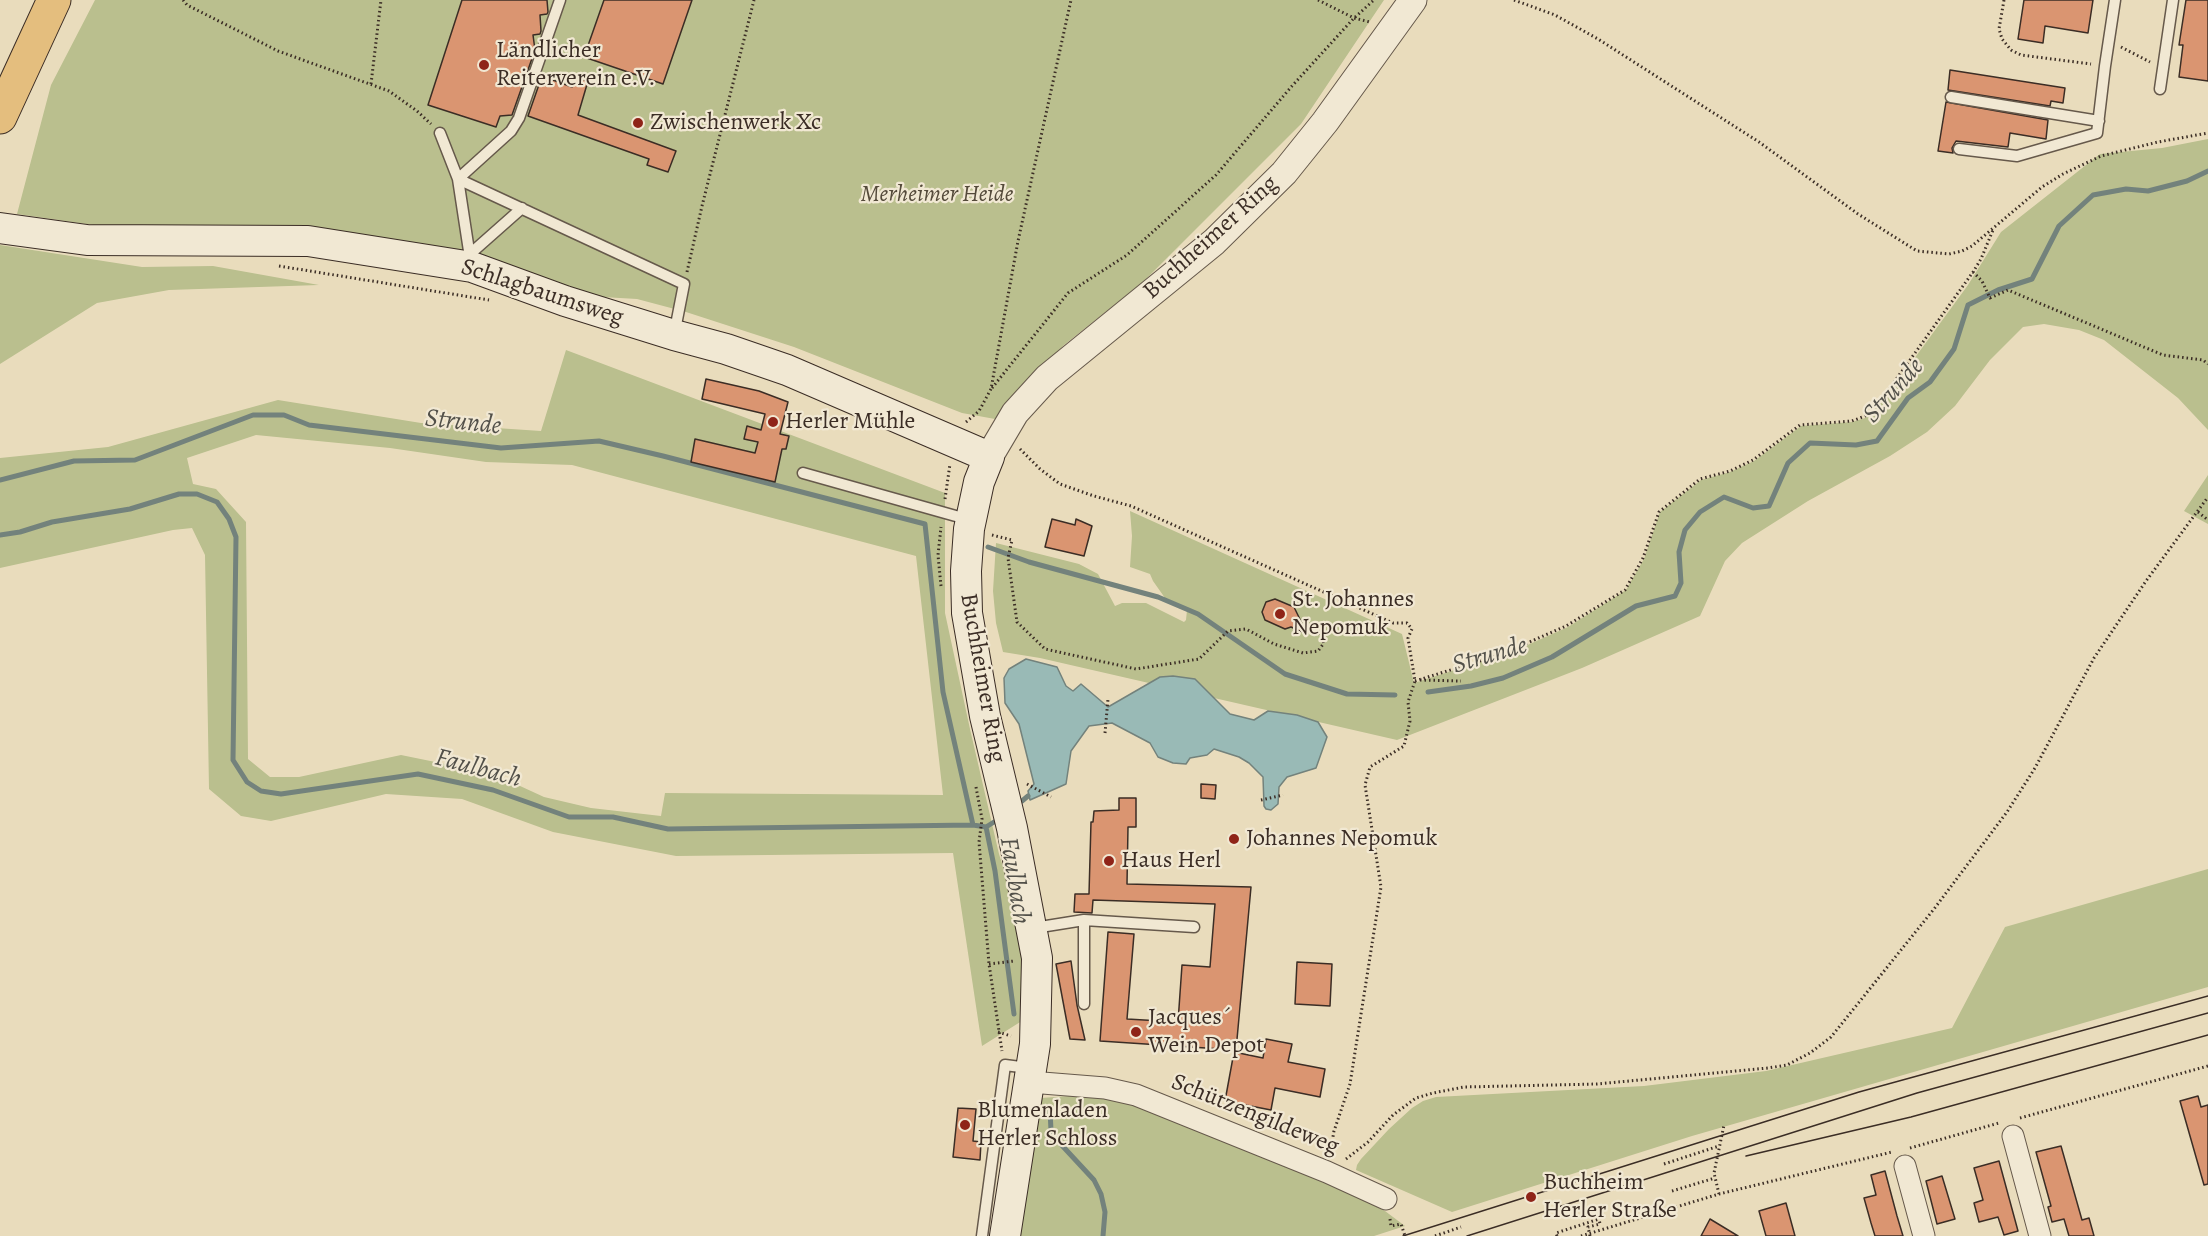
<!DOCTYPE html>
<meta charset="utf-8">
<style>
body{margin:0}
canvas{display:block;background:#e9dcbc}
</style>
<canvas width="2208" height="1236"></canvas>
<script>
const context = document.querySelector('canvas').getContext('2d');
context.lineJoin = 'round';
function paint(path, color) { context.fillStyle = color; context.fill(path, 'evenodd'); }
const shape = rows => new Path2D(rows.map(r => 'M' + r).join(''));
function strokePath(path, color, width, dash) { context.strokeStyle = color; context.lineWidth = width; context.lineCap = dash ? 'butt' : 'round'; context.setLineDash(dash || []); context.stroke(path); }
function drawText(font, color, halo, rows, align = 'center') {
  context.font = font + ' Alegreya,serif'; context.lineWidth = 4.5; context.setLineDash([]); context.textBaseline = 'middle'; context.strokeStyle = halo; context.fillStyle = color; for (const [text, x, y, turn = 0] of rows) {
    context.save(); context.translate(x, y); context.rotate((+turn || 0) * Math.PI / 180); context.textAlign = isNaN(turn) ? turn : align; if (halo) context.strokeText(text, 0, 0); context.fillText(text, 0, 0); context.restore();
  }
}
paint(shape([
 [95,0,1384,0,1301,124,1143,282,1064,345,995,419,962,413,794,347,686,312,637,299,568,295,476,261,156,234,17,214,51,85],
 [2208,139,2208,430,2178,398,2104,340,2079,330,2044,324,2023,327,1990,360,1955,406,1927,432,1890,456,1808,501,1742,543,1725,561,1700,616,1582,668,1397,740,1040,658,1003,652,996,623,993,591,996,543,1079,564,1098,574,1115,606,1122,603,1146,603,1184,622,1186,620,1187,610,1165,598,1153,581,1150,574,1130,567,1132,536,1130,511,1402,634,1414,683,1514,651,1568,627,1626,590,1644,559,1660,512,1701,480,1730,472,1754,461,1801,426,1852,422,1865,418,1884,400,1968,285,2001,232,2100,154,2162,148],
 [0,245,142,267,213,266,319,285,169,290,97,303,0,364],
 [566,350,945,493,945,613,970,729,999,854,1012,895,1029,978,1025,1019,982,1046,953,853,676,856,553,832,462,799,386,794,271,821,241,816,209,789,205,555,192,528,173,530,0,568,0,458,108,447,278,400,421,423,541,431],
 [256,435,390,448,486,462,572,465,916,556,943,795,665,793,661,816,591,808,544,797,494,774,401,755,299,777,270,777,248,759,246,522,216,489,193,484,187,458],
 [2208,475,2208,524,2184,511],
 [2208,869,2208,987,1692,1136,1452,1212,1356,1170,1357,1165,1361,1159,1389,1129,1412,1108,1423,1101,1436,1097,1644,1086,1766,1071,1952,1028,2005,927],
 [1069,1096,1099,1096,1122,1100,1337,1187,1385,1211,1405,1226,1374,1236,1017,1236,1041,1098]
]), '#babf8e');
const water = shape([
 [1026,659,1057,667,1066,686,1073,691,1081,684,1108,707,1160,677,1173,676,1195,679,1230,714,1254,720,1268,711,1297,715,1318,722,1327,737,1316,768,1287,777,1279,787,1278,804,1271,810,1266,809,1264,806,1263,777,1249,763,1239,757,1214,749,1207,755,1190,758,1186,764,1173,763,1158,757,1150,743,1112,723,1089,726,1071,751,1066,784,1030,800,1028,791,1034,784,1019,724,1005,703,1004,678,1009,669,1026,659]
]);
paint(water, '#99bab6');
strokePath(water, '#73827c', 1.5);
strokePath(shape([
 [0,480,74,461,135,460,253,415,284,415,309,425,501,448,599,441,663,456,925,524,943,692,973,825],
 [0,535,20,532,52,522,130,509,179,494,197,494,217,502,229,519,236,537,233,760,247,782,261,791,281,794,418,774,493,790,569,817,613,817,668,829,973,825,986,827,995,871,1014,1014],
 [988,547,1029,562,1158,597,1198,614,1285,674,1347,694,1395,695],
 [1428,692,1471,686,1503,678,1552,657,1636,606,1675,596,1681,583,1679,552,1685,530,1700,512,1724,497,1753,508,1769,506,1788,463,1810,443,1856,445,1877,441,1908,398,1930,382,1954,349,1968,305,1998,290,2032,279,2059,226,2093,195,2126,189,2148,191,2187,181,2208,171],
 [1022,801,1028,796],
 [986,827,994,822],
 [1050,1109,1051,1131,1056,1139,1094,1180,1101,1194,1105,1212,1103,1236]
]), '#73827c', 5);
const building = shape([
 [462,0,547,0,548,12,547,14,540,15,541,31,540,34,533,35,535,50,512,115,500,116,496,127,428,105,462,0],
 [604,0,692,0,663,84,584,57,604,0],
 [2024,0,2093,0,2088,33,2045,26,2043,43,2018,39,2024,0],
 [2186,0,2208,0,2208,81,2179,77,2183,45,2179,45,2186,0],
 [1950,70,2065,88,2063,103,2051,101,2050,106,1948,90,1950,70],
 [542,76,572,87,575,77,588,81,578,115,676,151,668,172,647,165,649,159,528,116,542,76],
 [1946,102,2048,120,2046,139,2010,133,2008,147,1956,141,1952,148,1953,153,1938,151,1946,102],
 [706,379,759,391,788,402,780,434,789,436,786,449,782,449,775,482,691,462,695,439,755,453,758,442,744,439,747,426,761,430,765,414,702,399,706,379],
 [1052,519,1075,525,1076,519,1092,526,1084,556,1045,547,1052,519],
 [1275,599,1294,607,1307,634,1291,627,1285,629,1265,620,1262,612,1266,602,1275,599],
 [1201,784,1216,785,1215,799,1201,798,1201,784],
 [1119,798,1136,798,1136,827,1128,827,1127,884,1251,887,1236,1050,1100,1041,1108,932,1134,934,1127,1019,1178,1022,1182,965,1210,967,1215,904,1093,900,1092,913,1074,912,1075,894,1089,894,1091,822,1093,822,1094,811,1119,810,1119,798],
 [1071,961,1077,1005,1085,1040,1070,1039,1056,964,1071,961],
 [1297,962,1332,964,1330,1006,1295,1004,1297,962],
 [1266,1039,1292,1044,1288,1062,1325,1069,1320,1097,1275,1088,1271,1110,1225,1101,1234,1052,1263,1058,1266,1039],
 [2198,1096,2201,1107,2208,1105,2208,1184,2204,1185,2180,1101,2198,1096],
 [958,1108,976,1109,973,1141,981,1142,980,1160,953,1157,958,1108],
 [2061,1146,2082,1220,2089,1218,2094,1236,2069,1236,2064,1219,2052,1222,2048,1207,2051,1206,2036,1152,2061,1146],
 [1999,1161,2018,1231,2004,1235,1998,1217,1979,1222,1974,1203,1983,1200,1974,1168,1999,1161],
 [1885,1171,1897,1216,1903,1236,1875,1236,1871,1223,1864,1198,1876,1195,1871,1175,1885,1171],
 [1942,1176,1955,1219,1937,1224,1926,1181,1942,1176],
 [1786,1203,1795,1236,1766,1236,1759,1211,1786,1203],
 [1710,1219,1738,1236,1701,1236,1710,1219]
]);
paint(building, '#da9571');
strokePath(building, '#3b2d25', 1.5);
const service = shape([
 [2160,89,2173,0],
 [1951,97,2099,121],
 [440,133,458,179,684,284,674,335],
 [1959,149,2017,156,2097,133,2105,66,2115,0],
 [470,254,522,208],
 [471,264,458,179,511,131,519,118,560,0],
 [803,473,970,520],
 [1084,920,1194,927],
 [1034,928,1084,920,1084,1004],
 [982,1236,1005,1065,1028,1068]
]);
const minor = shape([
 [1030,1082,1105,1088,1136,1095,1327,1172,1386,1199],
 [2013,1136,2040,1236],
 [1905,1166,1924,1236]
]);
const tertiary = shape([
 [989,457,1015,413,1047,378,1214,242,1284,173,1325,122,1413,0]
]);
const secondary = shape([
 [0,228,87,240,308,241,472,267,565,301,674,335,726,349,787,370,989,457,979,482,969,529,966,571,967,613,985,716,1012,828,1037,958,1035,1044,1005,1236]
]);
const motorway = shape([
 [0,117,54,0]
]);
strokePath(service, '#66594b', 13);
strokePath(minor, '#66594b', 23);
strokePath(tertiary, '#66594b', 29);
strokePath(secondary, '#3b2d25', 32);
strokePath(motorway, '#3b2d25', 35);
strokePath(shape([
 [183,0,187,5,278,51,389,91,417,111,431,124],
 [1318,0,1354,18,1370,22],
 [1514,0,1555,15,1598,39,1759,142,1858,214,1917,251,1949,254,1962,251,1972,246,2042,187,2063,174,2101,156,2158,142,2208,133],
 [2004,0,1999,29,2002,39,2011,50,2021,55,2091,64],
 [2121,47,2150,62],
 [371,84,381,0],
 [279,266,489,300],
 [687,272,702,206,754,0],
 [1973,272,1982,281,1990,298,2008,290,2163,355,2203,360,2208,364],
 [992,388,1068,293,1127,255,1216,175,1292,86,1354,18,1374,0],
 [966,422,979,411,991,389,1018,241,1071,0],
 [1020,449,1040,469,1060,484,1094,496,1131,506,1393,623,1407,623,1412,629,1408,638,1415,681,1408,702,1410,721,1404,746,1370,767,1365,785,1381,887,1350,1084,1334,1131,1330,1153],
 [945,499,950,464],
 [2198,512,2208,520],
 [992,535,1012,540,1008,558,1017,622,1045,649,1136,669,1199,659,1228,631,1246,629,1274,644,1303,653,1318,651,1324,643,1319,632,1308,627],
 [941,586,938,555,941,527],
 [1420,680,1461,681],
 [1415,681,1502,654,1566,626,1625,590,1643,558,1659,512,1700,479,1730,471,1753,460,1800,425,1852,421,1865,416,1882,399,1973,272,1981,259,1993,230],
 [1105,733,1108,699],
 [1027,784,1051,797],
 [976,787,982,819,979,842,989,964,1002,1051],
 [1261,800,1283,795],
 [989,964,1014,961],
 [998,1032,1011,1036],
 [2020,1118,2208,1066],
 [1910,1148,1999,1123],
 [1346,1159,1368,1142,1393,1115,1416,1098,1433,1093,1464,1087,1597,1084,1768,1068,1787,1065,1810,1053,1831,1037,1934,909,2007,812,2035,768,2094,658,2146,581,2208,497],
 [1664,1164,1719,1146],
 [1672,1191,1715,1178],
 [1719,1194,1714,1173,1724,1125],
 [1390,1219,1391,1226,1401,1224,1405,1236],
 [1435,1236,1461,1227],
 [1557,1236,1556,1233,1599,1219],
 [1581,1236,1719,1194,1892,1152],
 [1590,1236,1588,1227,1600,1224,1599,1219]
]), '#3b2d25', 3, [1.5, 3]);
strokePath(service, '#f1e8d3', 10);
strokePath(minor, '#f1e8d3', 21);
strokePath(tertiary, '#f1e8d3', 27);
strokePath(secondary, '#f1e8d3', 30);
strokePath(motorway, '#e4be7e', 33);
strokePath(shape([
 [1746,1156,1911,1117,2208,1035],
 [1403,1236,1859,1092,2208,996],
 [1467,1236,1917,1093,2208,1013]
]), '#3b2d25', 1.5);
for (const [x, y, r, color] of [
 [484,65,6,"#8f2418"],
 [638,123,6,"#8f2418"],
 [773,422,6,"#8f2418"],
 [1280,614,6,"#8f2418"],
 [1234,839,6,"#8f2418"],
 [1109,861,6,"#8f2418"],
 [1136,1032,6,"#8f2418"],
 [965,1125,6,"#8f2418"],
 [1531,1197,6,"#8f2418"]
]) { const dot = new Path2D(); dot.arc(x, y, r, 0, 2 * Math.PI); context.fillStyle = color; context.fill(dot); strokePath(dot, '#f1e8d3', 2); }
drawText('24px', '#3b2d25', '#f1e8d3', [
 ["Ländlicher",496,51],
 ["Reiterverein e.V.",496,79],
 ["Zwischenwerk Xc",650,123],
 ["Herler Mühle",785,422],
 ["St. Johannes",1292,600],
 ["Nepomuk",1292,628],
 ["Johannes Nepomuk",1246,839],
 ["Haus Herl",1121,861],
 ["Jacques´",1148,1018],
 ["Wein Depot",1148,1046],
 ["Blumenladen",977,1111],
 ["Herler Schloss",977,1139],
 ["Buchheim",1543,1183],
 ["Herler Straße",1543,1211]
], 'left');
drawText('italic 24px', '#544a3a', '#f1e8d3', [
 ["Merheimer Heide",937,195]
]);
drawText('24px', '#3b2d25', '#f1e8d3', [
 ["Buchheimer Ring",1211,238,-42],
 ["Schlagbaumsweg",542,293,18],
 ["Buchheimer Ring",982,678,80],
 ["Schützengildeweg",1255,1115,22]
]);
drawText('italic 26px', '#525049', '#f1e8d3', [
 ["Strunde",1894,391,-48],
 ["Strunde",463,423,6],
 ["Strunde",1490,656,-16],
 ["Faulbach",478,769,15],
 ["Faulbach",1014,881,81]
]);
</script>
